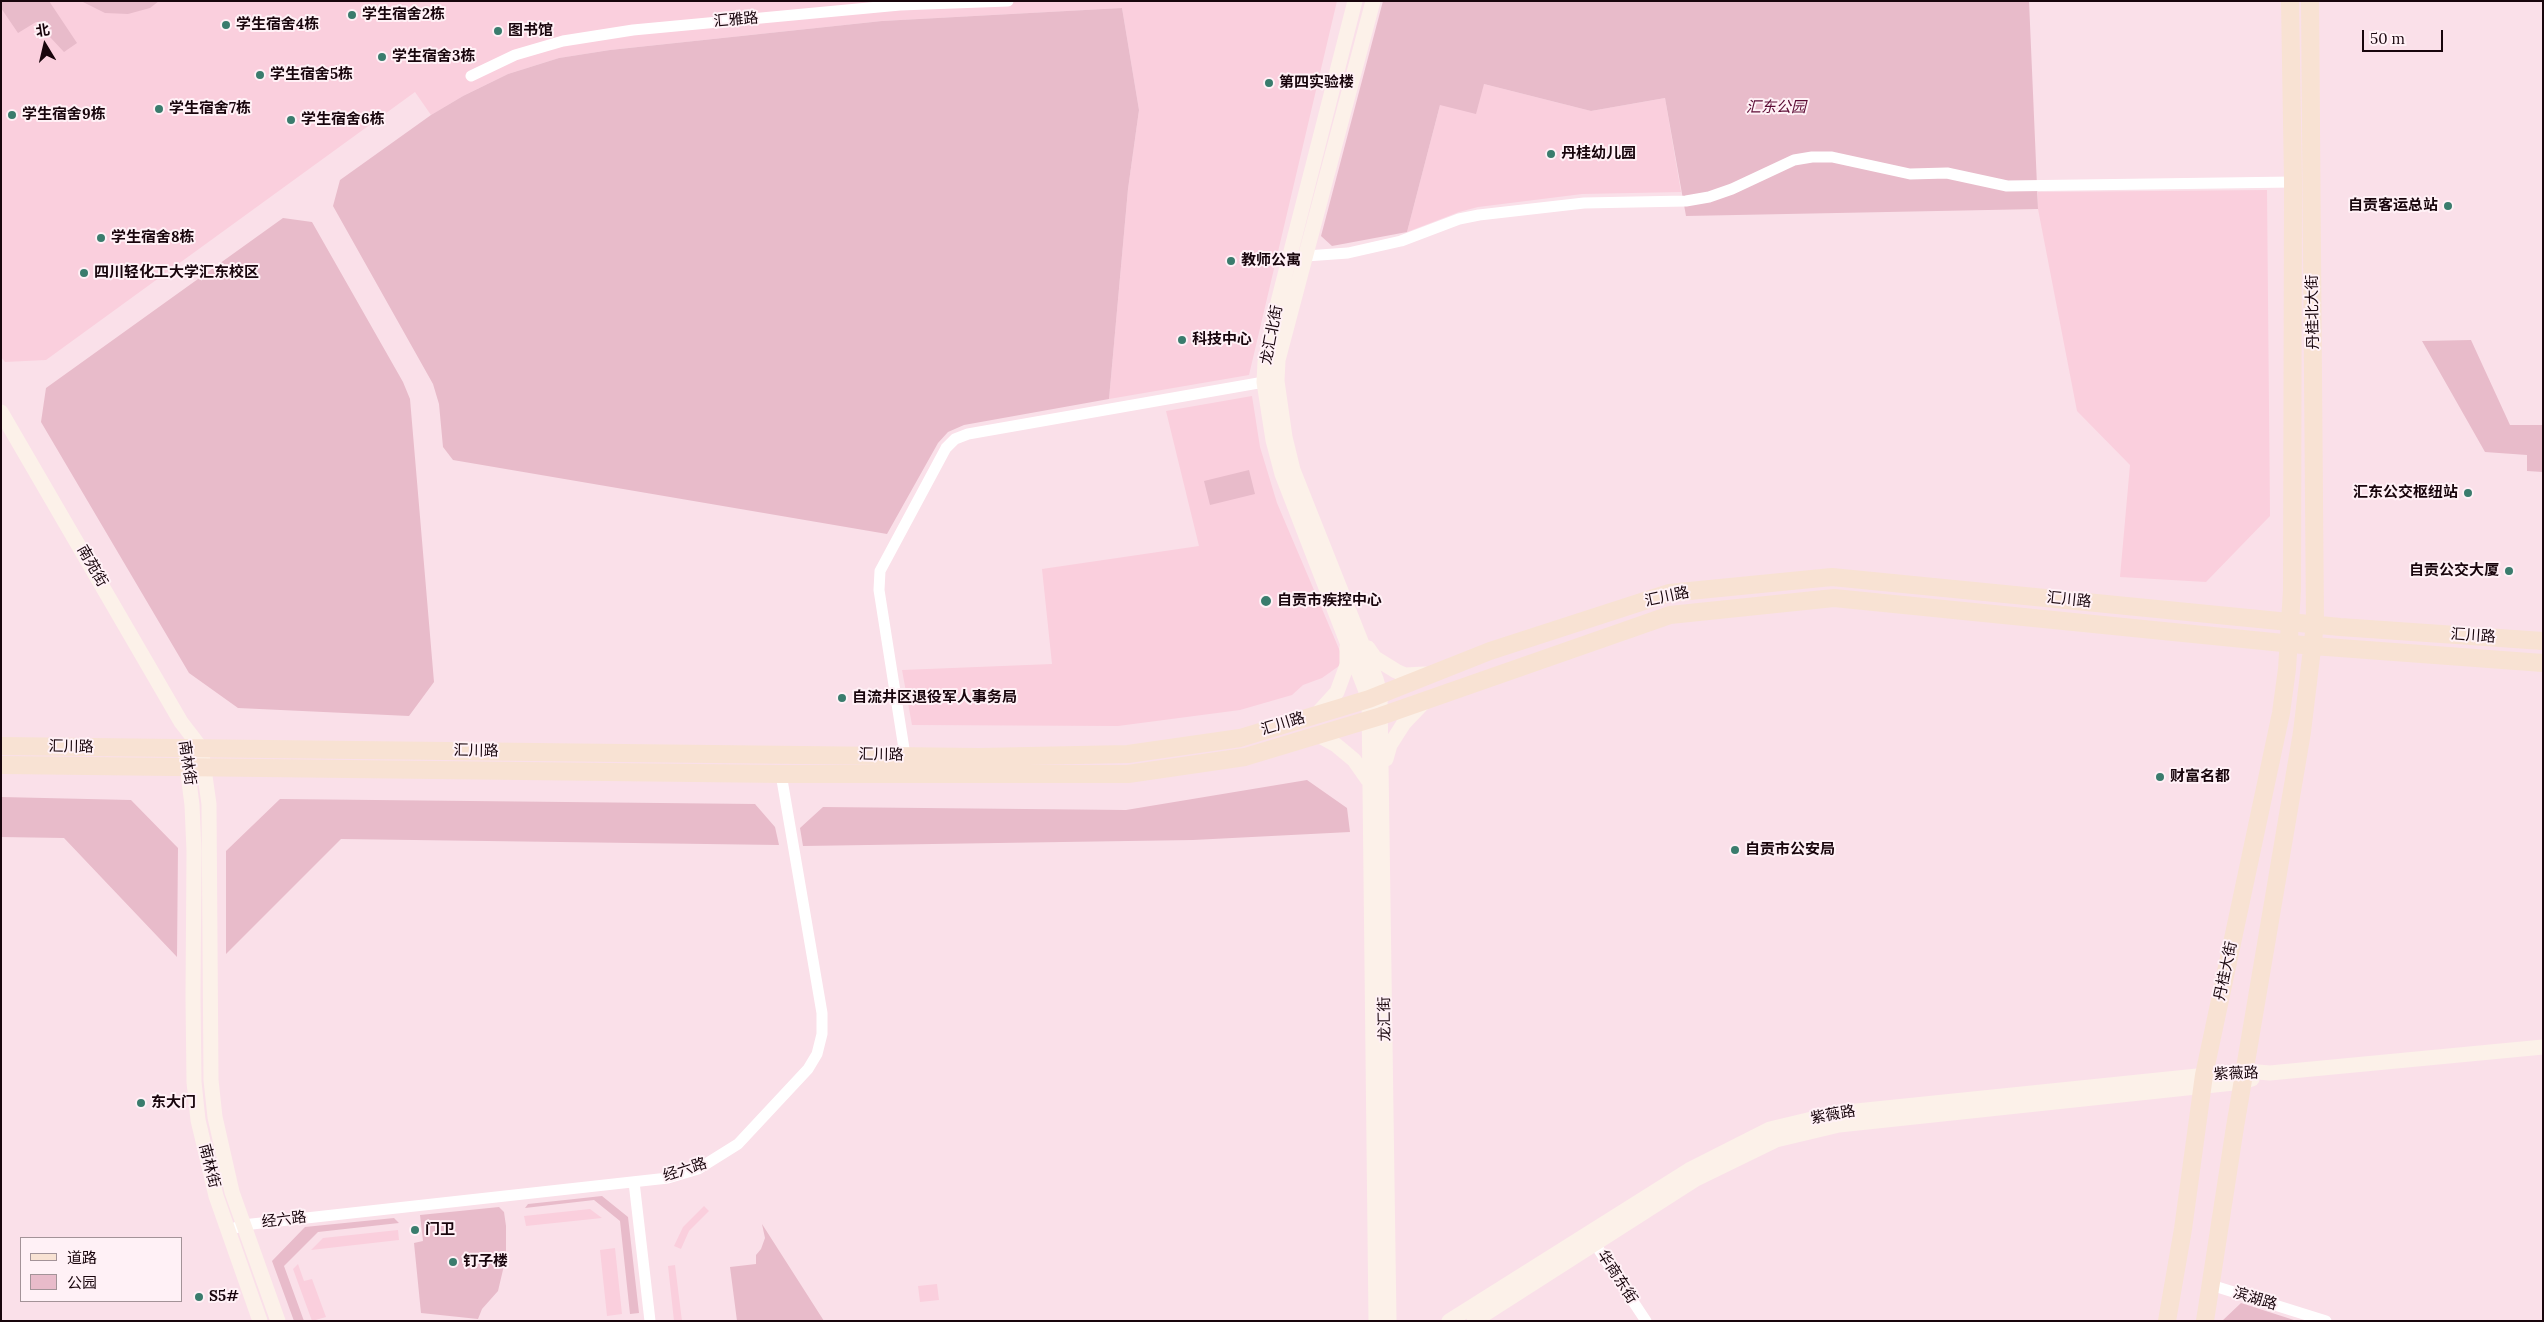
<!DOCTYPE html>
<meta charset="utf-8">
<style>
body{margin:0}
#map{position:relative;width:2544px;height:1322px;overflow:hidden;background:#fae0e9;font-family:Lora,"Noto Sans SC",serif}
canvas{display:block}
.frame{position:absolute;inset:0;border:2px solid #18050c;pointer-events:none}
.legend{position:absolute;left:20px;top:1237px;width:162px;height:65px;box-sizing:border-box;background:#fff1f6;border:1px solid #a39398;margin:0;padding:6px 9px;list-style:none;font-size:15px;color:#18050c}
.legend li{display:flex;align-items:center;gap:10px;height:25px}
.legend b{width:25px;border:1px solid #a39398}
.north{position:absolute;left:20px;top:20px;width:50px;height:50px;-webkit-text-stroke:4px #fff1f6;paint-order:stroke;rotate:351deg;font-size:14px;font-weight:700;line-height:20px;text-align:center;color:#18050c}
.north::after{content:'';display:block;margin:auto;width:18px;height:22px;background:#18050c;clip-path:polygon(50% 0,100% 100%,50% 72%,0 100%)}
.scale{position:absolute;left:2362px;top:30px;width:81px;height:22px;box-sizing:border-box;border:2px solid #18050c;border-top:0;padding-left:6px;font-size:15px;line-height:18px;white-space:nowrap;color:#18050c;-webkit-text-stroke:4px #fff1f6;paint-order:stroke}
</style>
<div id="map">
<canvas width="2544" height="1322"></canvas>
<div class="frame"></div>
<ul class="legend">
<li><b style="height:6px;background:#f8e2d3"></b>道路</li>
<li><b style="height:14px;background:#e8bbca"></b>公园</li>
</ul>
<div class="north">北</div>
<div class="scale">50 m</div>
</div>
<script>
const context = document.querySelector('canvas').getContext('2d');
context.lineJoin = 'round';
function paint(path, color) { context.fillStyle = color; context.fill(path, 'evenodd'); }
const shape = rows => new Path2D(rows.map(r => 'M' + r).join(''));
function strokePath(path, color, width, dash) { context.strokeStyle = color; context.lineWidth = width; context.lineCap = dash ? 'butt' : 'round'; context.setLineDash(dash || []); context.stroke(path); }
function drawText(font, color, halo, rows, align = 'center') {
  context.font = font + ' Lora,"Noto Sans SC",serif'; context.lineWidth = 4; context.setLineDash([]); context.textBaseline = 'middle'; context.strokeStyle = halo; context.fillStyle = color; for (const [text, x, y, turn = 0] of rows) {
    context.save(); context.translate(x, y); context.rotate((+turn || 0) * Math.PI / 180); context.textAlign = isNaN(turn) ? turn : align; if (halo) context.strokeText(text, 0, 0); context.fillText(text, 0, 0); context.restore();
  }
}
paint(shape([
 [1,1,1337,1,1249,375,1109,399,1128,189,1139,110,1122,8,882,21,610,50,559,58,508,74,463,96,431,115,415,92,46,360,5,362,1,357],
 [1484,84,1591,111,1665,98,1681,192,1582,194,1478,207,1459,212,1407,232,1440,105],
 [2267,190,2270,516,2206,582,2120,577,2130,465,2077,411,2038,209,2038,192],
 [1252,396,1260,447,1277,503,1342,656,1339,666,1322,678,1303,685,1292,695,1240,710,1118,726,912,725,902,670,1052,664,1042,569,1199,546,1166,411],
 [704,1206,709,1211,689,1231,681,1249,674,1246,683,1227],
 [590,1209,602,1218,526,1226,524,1216],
 [398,1230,399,1240,311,1250,323,1238],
 [615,1248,622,1314,607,1316,600,1250],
 [298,1264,304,1281,312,1279,326,1317,312,1321,293,1269],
 [675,1265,682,1321,674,1321,668,1266],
 [937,1284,939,1300,920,1302,918,1286]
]), '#facfdd');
paint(shape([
 [1,1,49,1,77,43,64,52,36,22,18,33,1,8],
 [81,1,159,1,150,8,128,14,105,13],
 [1383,1,2029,1,2038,209,1686,216,1665,98,1591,111,1484,84,1476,114,1440,105,1407,232,1332,246,1321,236],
 [1122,8,1139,110,1128,189,1109,399,964,425,948,432,938,443,887,534,453,460,443,447,439,404,433,384,333,206,340,180,431,115,463,96,508,74,559,58,610,50,882,21],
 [283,218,312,222,403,382,410,399,434,682,409,716,238,708,189,673,41,422,46,388],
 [2471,340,2510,425,2543,425,2543,472,2527,471,2527,455,2485,452,2422,341],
 [1249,470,1255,494,1210,505,1204,481],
 [1307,780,1347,808,1350,832,1193,840,803,846,800,828,823,807,1126,810],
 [1,797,131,800,178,848,177,957,64,838,1,837],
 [280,799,755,804,775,827,779,845,341,839,226,954,226,851],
 [602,1196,628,1217,639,1313,630,1314,620,1221,594,1200,525,1208,528,1204],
 [499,1207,504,1212,506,1226,506,1257,498,1291,482,1309,478,1319,421,1313,414,1243,423,1241,420,1215],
 [394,1218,399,1223,318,1232,284,1266,304,1321,294,1321,272,1261,305,1227],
 [762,1224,824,1321,737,1321,730,1267,756,1264,756,1255,761,1249,765,1238],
 [2241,1303,2297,1321,2222,1321]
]), '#e8bbca');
strokePath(shape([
 [471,76,515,55,563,41,633,30,900,5,1008,1],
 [1306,256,1348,253,1401,241,1459,219,1479,215,1584,203,1686,201,1709,197,1732,189,1794,160,1812,157,1832,157,1910,174,1947,173,2007,186,2293,182],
 [905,755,879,590,880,571,946,448,955,439,968,434,1264,382],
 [634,1182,650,1321],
 [227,1231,243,1225,668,1178,698,1169,738,1144,808,1069,817,1054,822,1034,822,1013,781,774],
 [1591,1238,1646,1321],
 [2211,1285,2326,1321]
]), '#fff', 11);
strokePath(shape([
 [1355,1,1278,302,1265,362,1264,382,1273,440,1282,474,1369,699,1376,1321],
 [1373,1,1278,360,1277,381,1285,437,1293,470,1376,679,1380,694,1389,1321],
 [1,412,181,722,201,748,209,804,211,1080,215,1117,232,1192,278,1321],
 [1368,648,1375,658,1396,671,1405,675,1425,674],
 [1317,714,1337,692,1347,665,1347,647],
 [1318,735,1336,745,1354,760,1368,780],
 [186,758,192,805,194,851,193,997,194,1082,198,1120,216,1196,260,1321],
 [1386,759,1390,745,1404,723,1425,701],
 [1449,1321,1689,1170,1770,1129,1837,1113,2246,1071,2270,1073,2543,1047],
 [1474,1321,1696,1179,1776,1140,1839,1125,2243,1082,2252,1079]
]), '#fcf1e9', 15);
strokePath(shape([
 [1,746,979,757,1128,754,1240,738,1369,699,1490,651,1669,593,1832,577,2340,627,2543,641],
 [1,765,781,774,1128,774,1245,757,1381,716,1670,615,1834,598,2313,646,2543,663],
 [2167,1321,2183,1229,2204,1075,2281,713,2287,669,2292,591,2293,182,2290,1],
 [2205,1321,2235,1127,2302,732,2315,624,2310,1]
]), '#f8e2d3', 18);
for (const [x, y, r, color] of [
 [352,15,5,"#3a7c6d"],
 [226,25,5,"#3a7c6d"],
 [498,31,5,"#3a7c6d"],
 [382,57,5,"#3a7c6d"],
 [260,75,5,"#3a7c6d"],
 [1269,83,5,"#3a7c6d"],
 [159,109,5,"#3a7c6d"],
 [12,115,5,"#3a7c6d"],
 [291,120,5,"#3a7c6d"],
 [1551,154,5,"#3a7c6d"],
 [2448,206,5,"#3a7c6d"],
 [101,238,5,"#3a7c6d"],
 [1231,261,5,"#3a7c6d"],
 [84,273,5,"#3a7c6d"],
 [1182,340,5,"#3a7c6d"],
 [2468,493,5,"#3a7c6d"],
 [2509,571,5,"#3a7c6d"],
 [1266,601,6,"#3a7c6d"],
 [842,698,5,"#3a7c6d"],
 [2160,777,5,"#3a7c6d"],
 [1735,850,5,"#3a7c6d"],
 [141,1103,5,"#3a7c6d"],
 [415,1230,5,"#3a7c6d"],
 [453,1262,5,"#3a7c6d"],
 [199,1297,5,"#3a7c6d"]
]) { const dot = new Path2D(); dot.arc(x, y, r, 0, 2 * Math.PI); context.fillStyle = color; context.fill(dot); strokePath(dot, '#fff1f6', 2); }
drawText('bold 15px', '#18050c', '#fff1f6', [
 ["学生宿舍2栋",362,15],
 ["学生宿舍4栋",236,25],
 ["图书馆",508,31],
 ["学生宿舍3栋",392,57],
 ["学生宿舍5栋",270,75],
 ["第四实验楼",1279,83],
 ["学生宿舍7栋",169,109],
 ["学生宿舍9栋",22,115],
 ["学生宿舍6栋",301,120],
 ["丹桂幼儿园",1561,154],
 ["自贡客运总站",2438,206,"right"],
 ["学生宿舍8栋",111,238],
 ["教师公寓",1241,261],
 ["四川轻化工大学汇东校区",94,273],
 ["科技中心",1192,340],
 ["汇东公交枢纽站",2458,493,"right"],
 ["自贡公交大厦",2499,571,"right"],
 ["自贡市疾控中心",1277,601],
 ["自流井区退役军人事务局",852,698],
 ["财富名都",2170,777],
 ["自贡市公安局",1745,850],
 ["东大门",151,1103],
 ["门卫",425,1230],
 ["钉子楼",463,1262],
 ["S5#",209,1297]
], 'left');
drawText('15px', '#18050c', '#fff1f6', [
 ["汇雅路",736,20,-5],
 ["丹桂北大街",2313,312,-91],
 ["龙汇北街",1272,335,-79],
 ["南苑街",92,566,60],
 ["汇川路",1667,597,-12],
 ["汇川路",2069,600,6],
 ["汇川路",2473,636,4],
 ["汇川路",1283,724,-17],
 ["汇川路",71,747,1],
 ["汇川路",476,751,1],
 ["汇川路",881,755,1],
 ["南林街",187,763,82],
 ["丹桂大街",2226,971,-78],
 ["龙汇街",1385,1019,-91],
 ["紫薇路",2236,1074,-2],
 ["紫薇路",1833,1115,-10],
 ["南林街",209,1166,76],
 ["经六路",685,1170,-18],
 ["经六路",284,1220,-7],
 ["华商东街",1617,1277,57],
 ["滨湖路",2255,1299,17]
]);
drawText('italic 15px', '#5a0932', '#fff1f6', [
 ["汇东公园",1776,108]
]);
</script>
